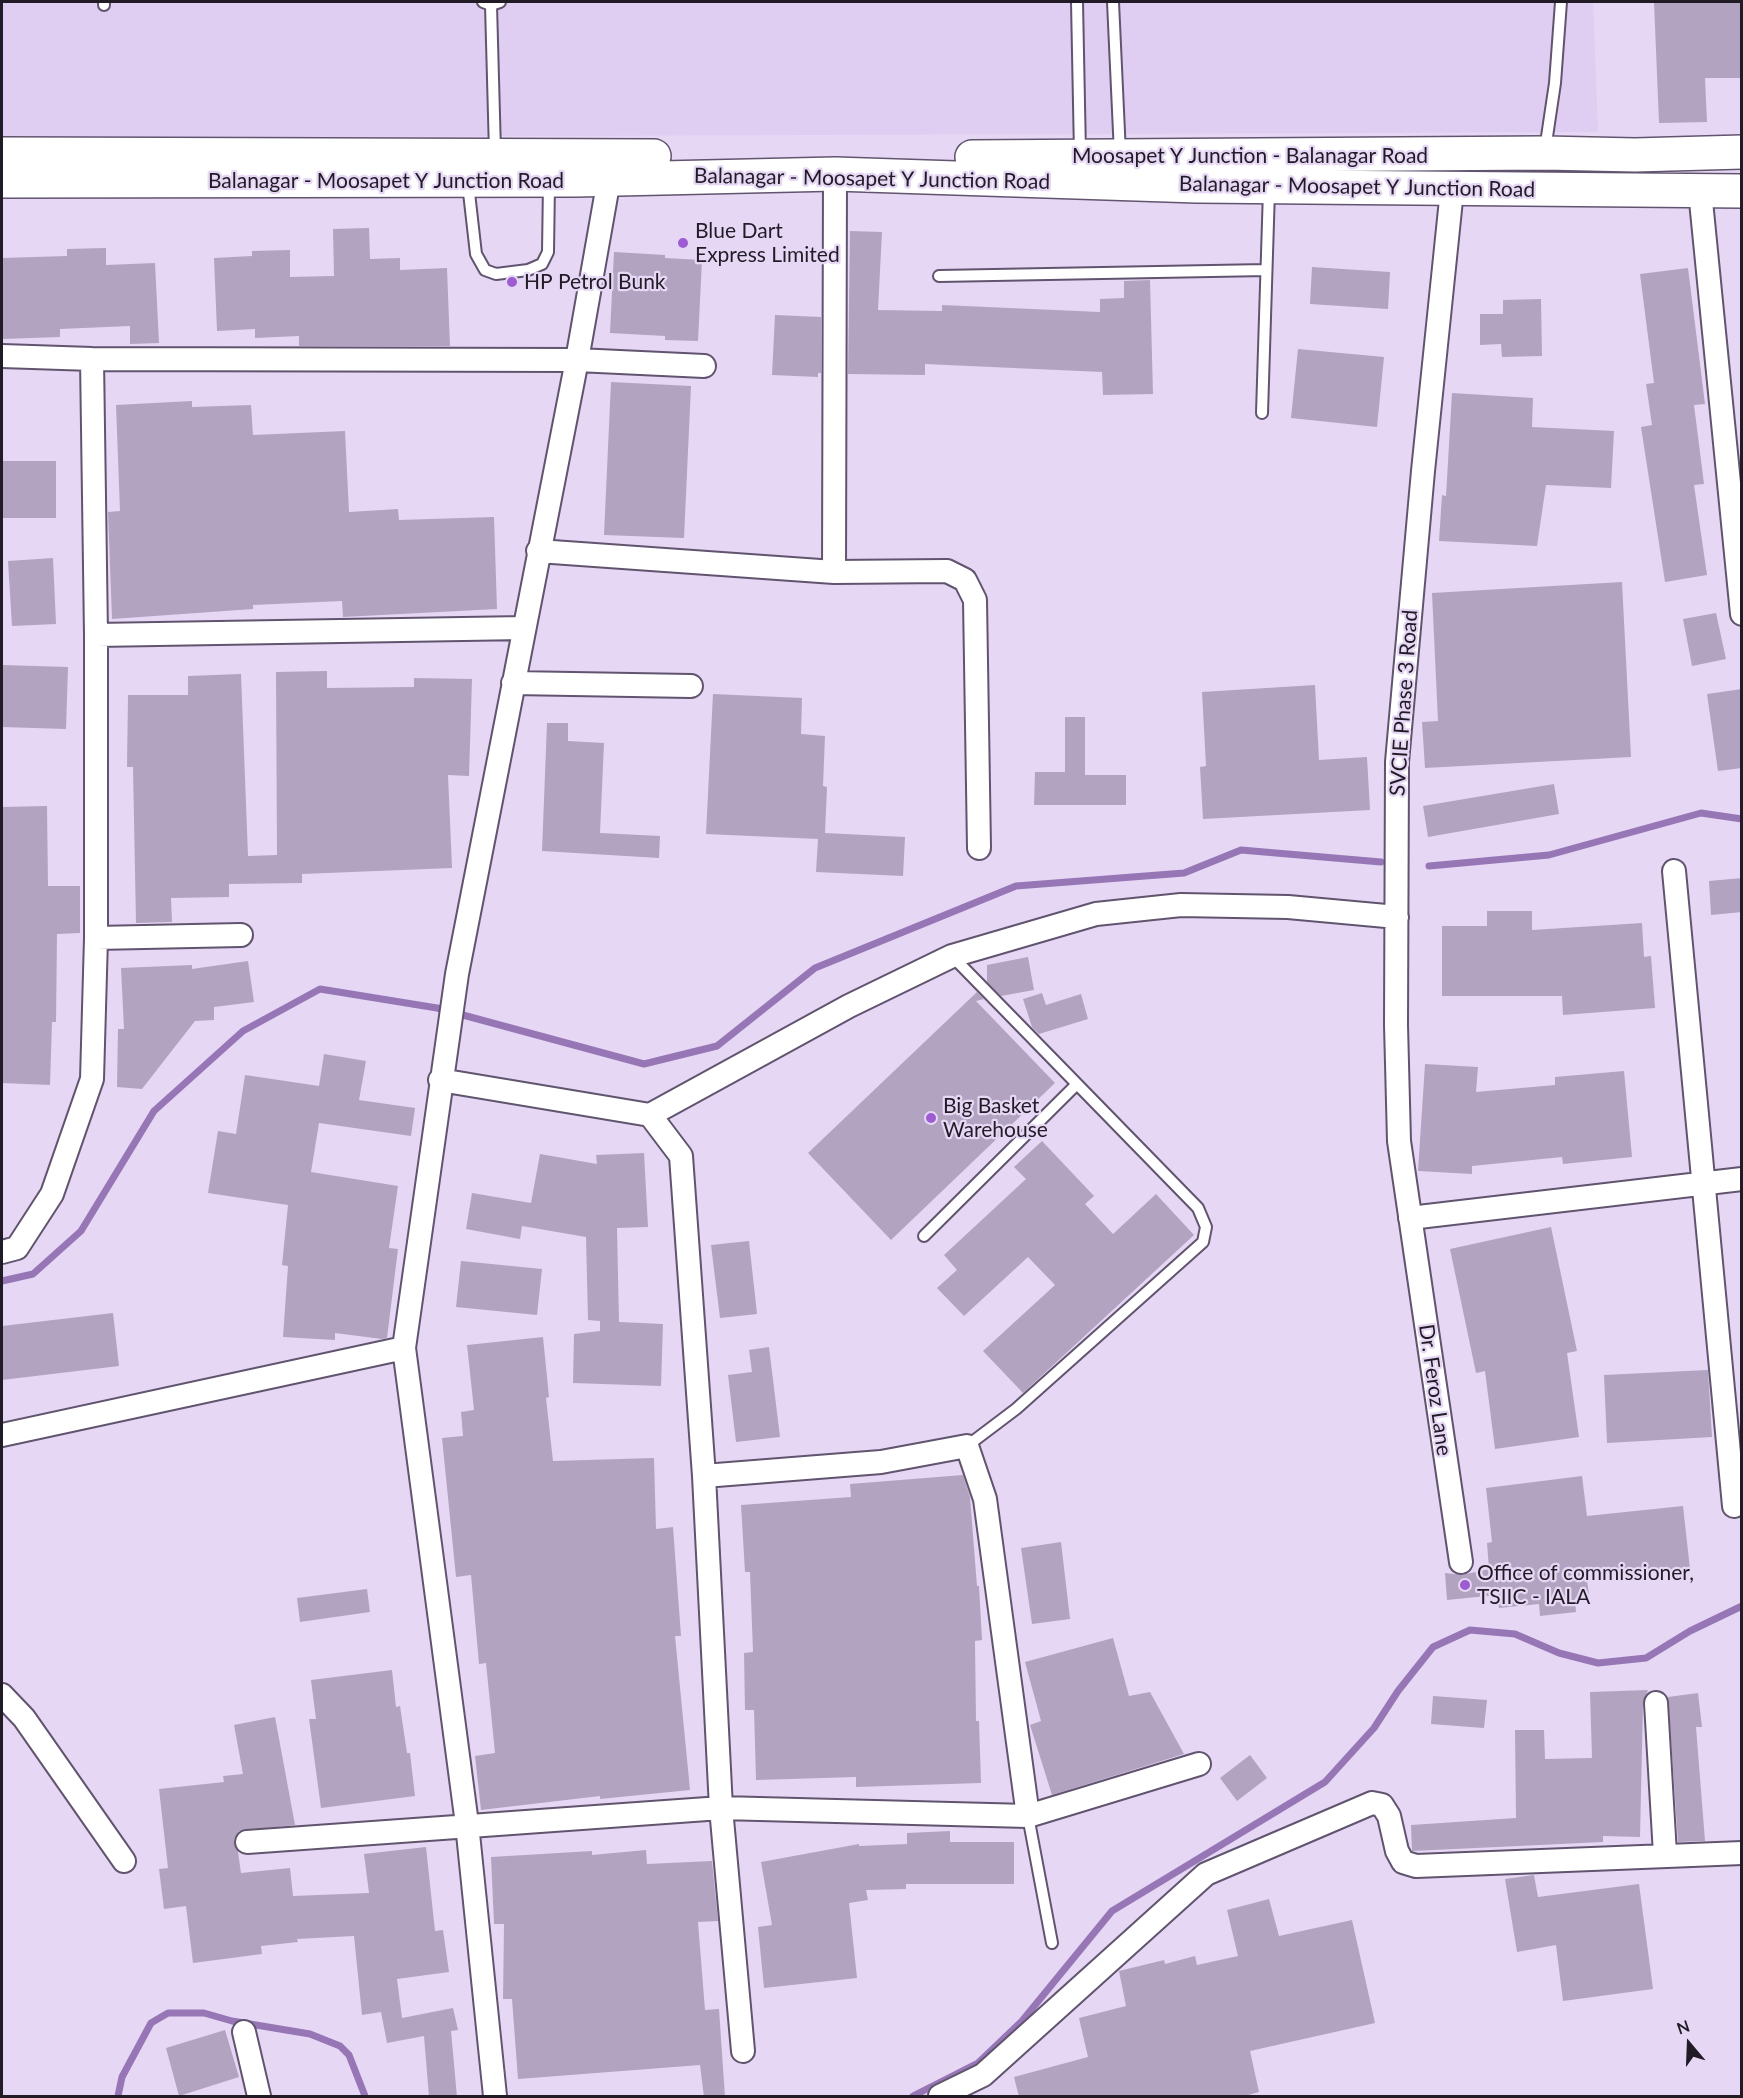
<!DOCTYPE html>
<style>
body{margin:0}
#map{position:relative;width:1743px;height:2098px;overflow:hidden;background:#e6d7f5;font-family:Lato,sans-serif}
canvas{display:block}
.frame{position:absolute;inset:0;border:3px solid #211b26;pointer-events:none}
.north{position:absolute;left:1659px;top:2014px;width:60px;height:60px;-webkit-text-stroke:4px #e6d7f5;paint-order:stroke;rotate:341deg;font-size:16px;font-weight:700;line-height:24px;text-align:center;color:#211b26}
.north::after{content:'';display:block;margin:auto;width:21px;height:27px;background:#211b26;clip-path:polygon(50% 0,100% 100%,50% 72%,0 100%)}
</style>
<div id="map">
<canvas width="1743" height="2098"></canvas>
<div class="frame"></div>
<div class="north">N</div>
</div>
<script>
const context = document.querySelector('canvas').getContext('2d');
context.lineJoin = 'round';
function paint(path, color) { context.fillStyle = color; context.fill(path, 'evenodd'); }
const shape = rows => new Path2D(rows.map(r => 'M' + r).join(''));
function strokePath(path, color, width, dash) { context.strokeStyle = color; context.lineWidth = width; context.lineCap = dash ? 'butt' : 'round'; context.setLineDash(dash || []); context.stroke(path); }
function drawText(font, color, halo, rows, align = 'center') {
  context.font = font + ' Lato,sans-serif'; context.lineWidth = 4.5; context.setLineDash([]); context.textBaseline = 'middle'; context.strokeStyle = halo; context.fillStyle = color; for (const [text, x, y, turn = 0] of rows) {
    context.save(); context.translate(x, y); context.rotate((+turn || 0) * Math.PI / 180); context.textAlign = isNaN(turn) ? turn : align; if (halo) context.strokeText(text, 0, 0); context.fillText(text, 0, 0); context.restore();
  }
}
paint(shape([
 [2,2,1593,2,1598,132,2,138]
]), '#dfcdf2');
strokePath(shape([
 [1429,866,1549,855,1701,813,1742,819],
 [2,1281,33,1274,81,1231,154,1111,243,1031,320,989,437,1008,644,1064,717,1046,815,968,1016,886,1184,873,1241,850,1381,862],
 [118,2096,122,2077,151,2023,168,2013,204,2013,232,2021,310,2034,340,2046,349,2055,365,2096],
 [913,2096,978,2063,1022,2021,1112,1911,1325,1782,1374,1728,1398,1691,1433,1647,1470,1630,1515,1634,1559,1653,1598,1663,1646,1658,1690,1631,1742,1606]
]), '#9776b6', 7);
paint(shape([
 [1654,2,1742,2,1742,78,1705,78,1707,122,1659,123],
 [369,228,370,259,400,258,400,270,447,268,450,346,299,346,299,336,255,338,255,329,217,331,214,258,252,256,252,251,290,250,290,277,334,276,333,229],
 [850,231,882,232,878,310,942,311,942,305,1100,312,1100,299,1124,298,1124,281,1150,280,1153,394,1103,395,1102,372,925,364,925,375,848,374],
 [106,248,106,265,155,263,159,343,130,344,130,326,60,329,60,337,2,339,2,258,67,256,67,249],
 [614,252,665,255,665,258,702,260,698,341,665,340,665,336,610,333],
 [1312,267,1390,272,1388,309,1310,304],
 [1688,268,1705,404,1694,405,1704,484,1694,485,1707,575,1665,582,1641,427,1652,425,1646,384,1654,383,1640,274],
 [1541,299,1542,356,1502,357,1501,344,1480,345,1480,314,1503,314,1503,300],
 [775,315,821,317,821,373,818,373,818,377,772,375],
 [1298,349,1384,357,1377,427,1291,418],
 [611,382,691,386,684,538,604,535],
 [1452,393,1533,398,1532,427,1614,431,1611,488,1546,485,1537,546,1439,541,1442,495,1446,496],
 [192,401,192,407,251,405,253,435,345,431,349,512,398,509,399,520,494,517,497,609,343,617,342,601,253,605,253,609,112,619,108,512,120,511,116,405],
 [2,461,56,461,56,518,2,518],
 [53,558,56,624,12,626,8,561],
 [1622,582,1631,757,1425,768,1422,722,1438,721,1432,593],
 [1716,613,1726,659,1692,666,1683,619],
 [2,665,68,667,66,729,2,727],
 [327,671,327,688,414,687,414,678,472,679,469,776,448,775,452,868,302,874,302,883,229,884,229,897,171,898,172,922,136,923,133,767,127,767,128,695,188,695,188,676,241,674,248,856,277,855,276,672],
 [1315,685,1319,760,1367,757,1370,810,1203,819,1200,767,1206,766,1202,692],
 [1742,689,1742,768,1718,771,1707,694],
 [713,694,802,698,801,734,825,736,823,786,827,787,825,833,905,837,903,876,816,872,818,839,706,834],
 [1065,717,1085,717,1085,775,1126,775,1126,805,1034,805,1035,772,1065,772],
 [547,723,568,723,568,741,604,743,600,833,660,836,659,858,542,851],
 [1554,784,1559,814,1428,837,1423,806],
 [47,806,48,886,80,886,80,933,57,934,56,1022,52,1022,50,1085,2,1083,2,807],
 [1742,878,1742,912,1711,915,1709,881],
 [1487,911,1532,911,1532,930,1642,923,1644,957,1651,956,1655,1008,1563,1015,1562,996,1442,996,1442,926,1487,926],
 [1028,957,1034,990,1001,996,987,982,987,965],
 [248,961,254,1002,214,1007,214,1020,195,1021,142,1089,117,1087,118,1029,124,1029,121,968,192,965,192,969],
 [977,992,984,999,976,1001,1055,1083,891,1240,808,1153],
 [1042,993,1046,1005,1081,994,1088,1019,1039,1034,1032,1027,1023,999],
 [324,1054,366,1061,359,1100,415,1108,411,1136,319,1123,311,1172,398,1186,389,1248,398,1249,387,1338,382,1339,335,1333,335,1340,283,1337,288,1266,282,1265,288,1205,208,1193,218,1131,236,1134,245,1075,319,1086],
 [1425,1064,1478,1067,1476,1092,1555,1085,1555,1077,1624,1071,1632,1157,1563,1164,1562,1157,1472,1166,1472,1174,1418,1171],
 [1042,1141,1094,1196,1085,1204,1113,1234,1156,1194,1194,1235,1023,1393,983,1351,1055,1285,1028,1257,964,1316,937,1288,957,1270,944,1255,1026,1179,1014,1167],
 [644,1153,648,1227,617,1228,619,1322,663,1324,661,1386,573,1383,574,1334,600,1331,600,1321,588,1320,586,1237,522,1226,520,1239,466,1229,472,1193,531,1203,540,1154,597,1164,596,1155],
 [1551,1227,1577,1351,1567,1353,1579,1437,1495,1449,1485,1371,1476,1373,1450,1249],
 [749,1241,757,1314,720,1318,711,1245],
 [461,1261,542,1269,537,1315,456,1307],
 [113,1313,119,1366,2,1380,2,1326],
 [543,1337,549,1397,546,1398,553,1461,654,1458,656,1529,673,1527,681,1636,675,1636,690,1790,600,1799,600,1796,481,1810,475,1756,495,1753,486,1663,479,1664,471,1575,456,1577,442,1438,463,1436,461,1412,474,1410,467,1345],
 [769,1347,780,1437,736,1442,728,1375,752,1372,749,1350],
 [1708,1370,1712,1437,1607,1443,1604,1375],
 [963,1475,970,1497,977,1586,979,1586,982,1640,975,1641,976,1721,979,1721,981,1783,856,1787,856,1777,756,1780,754,1710,745,1710,744,1653,753,1652,750,1572,745,1572,741,1505,851,1497,850,1484],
 [1582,1476,1587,1516,1683,1506,1690,1569,1587,1580,1589,1595,1575,1598,1576,1612,1540,1616,1539,1604,1499,1608,1497,1595,1447,1600,1445,1573,1462,1575,1489,1569,1487,1543,1492,1542,1486,1488],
 [1061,1542,1070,1619,1032,1624,1021,1548],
 [367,1589,370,1612,300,1622,297,1598],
 [1113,1638,1129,1696,1150,1692,1184,1754,1052,1795,1030,1725,1041,1721,1025,1662],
 [392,1670,396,1707,400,1706,407,1753,410,1753,415,1796,321,1808,309,1719,316,1719,311,1680],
 [1648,1690,1643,1704,1640,1837,1603,1836,1603,1842,1412,1851,1411,1825,1516,1818,1515,1730,1544,1730,1545,1759,1592,1758,1590,1692],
 [1698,1693,1702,1727,1696,1727,1705,1841,1678,1842,1668,1697],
 [1433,1696,1487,1700,1484,1728,1431,1724],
 [275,1717,295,1825,239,1831,234,1842,238,1852,241,1873,290,1868,293,1896,369,1893,364,1854,426,1847,435,1931,443,1930,449,1972,397,1979,402,2018,453,2008,458,2030,451,2031,457,2097,429,2097,424,2036,387,2043,381,2012,362,2015,354,1936,297,1939,298,1942,261,1946,262,1954,193,1963,186,1906,164,1909,159,1869,168,1868,159,1789,224,1782,223,1776,243,1774,234,1725],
 [1250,1755,1267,1778,1237,1801,1220,1778],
 [950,1831,950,1842,1014,1842,1014,1884,906,1884,906,1889,866,1890,868,1900,849,1903,857,1978,764,1988,758,1927,772,1925,761,1862,859,1844,859,1846,907,1844,907,1833],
 [646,1850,647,1864,712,1861,718,1921,698,1922,705,2010,719,2009,725,2097,704,2097,700,2065,518,2079,512,1999,503,1999,504,1924,494,1924,491,1857,592,1851,592,1855],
 [1534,1875,1538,1897,1639,1884,1653,1989,1563,2001,1556,1945,1517,1952,1505,1879],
 [1269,1899,1279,1936,1352,1920,1375,2023,1250,2051,1259,2092,1241,2097,1019,2097,1014,2077,1088,2057,1079,2018,1126,2006,1119,1971,1164,1960,1165,1964,1195,1956,1197,1965,1238,1956,1227,1910],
 [225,2030,239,2077,179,2096,166,2048]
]), '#b2a4c0');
const service = shape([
 [104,2,104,5],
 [483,2,491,5,500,2],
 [1077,2,1080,154],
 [1113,2,1120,154],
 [491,5,495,152],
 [1545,150,1555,83,1561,2],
 [468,184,476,254,485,270,496,274,528,270,542,264,548,252,549,183],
 [939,276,1266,270],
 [1262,413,1269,190],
 [953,957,1198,1208,1206,1227,1203,1242,1016,1409,967,1446],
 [924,1236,1077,1084],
 [1028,1816,1052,1943]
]);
const minor = shape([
 [1452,190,1423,471,1397,762,1396,1025,1399,1141,1461,1562],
 [1700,191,1742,614],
 [2,356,92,359,577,360,704,366],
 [538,551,834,572,947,571,965,580,975,600,979,848],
 [834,572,835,174],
 [96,635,524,628],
 [513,683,691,686],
 [1674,871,1734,1506],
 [96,938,241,935],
 [440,1080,650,1115,849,1006,952,956,1096,914,1181,905,1288,907,1397,917],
 [650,1115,681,1156,704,1476,721,1808,743,2051],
 [1410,1218,1742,1179],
 [2,1252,17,1248,52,1194,92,1079,96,938,96,635,92,359],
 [2,1435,404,1348],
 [704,1476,881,1462,967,1446,985,1499,1028,1816],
 [2,1695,24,1718,124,1861],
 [1656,1703,1665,1854],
 [247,1842,721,1808,1028,1816,1199,1764],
 [244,2032,259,2096],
 [495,2096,467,1824,404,1348,457,974,577,360,609,179],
 [940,2096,983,2075,1206,1874,1372,1803,1382,1805,1389,1816,1397,1851,1403,1862,1416,1866,1742,1853]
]);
const primary = shape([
 [2,154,654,156],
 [972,157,1545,153,1635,155,1742,152],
 [2,181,576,180,835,174,1197,186,1742,191]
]);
strokePath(service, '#61546e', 14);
strokePath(minor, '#61546e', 26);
strokePath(primary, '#61546e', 36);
strokePath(service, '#fff', 10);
strokePath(minor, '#fff', 22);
strokePath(primary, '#fff', 33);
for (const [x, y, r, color] of [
 [683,243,6,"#9d5cd2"],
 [512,282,6,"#9d5cd2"],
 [931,1118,6,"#9d5cd2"],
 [1465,1585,6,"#9d5cd2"]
]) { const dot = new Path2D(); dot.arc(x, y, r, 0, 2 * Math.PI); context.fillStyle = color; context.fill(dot); strokePath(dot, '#e6d7f5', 2); }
drawText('21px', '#211b26', '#e6d7f5', [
 ["Moosapet Y Junction - Balanagar Road",1250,156],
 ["Balanagar - Moosapet Y Junction Road",872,179,1],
 ["Balanagar - Moosapet Y Junction Road",386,181],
 ["Balanagar - Moosapet Y Junction Road",1357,187,1],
 ["SVCIE Phase 3 Road",1404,703,-86],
 ["Dr. Feroz Lane",1435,1390,82]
]);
drawText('21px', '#211b26', '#e6d7f5', [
 ["Blue Dart",695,231],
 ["Express Limited",695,255],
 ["HP Petrol Bunk",524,282],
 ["Big Basket",943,1106],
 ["Warehouse",943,1130],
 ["Office of commissioner,",1477,1573],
 ["TSIIC - IALA",1477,1597]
], 'left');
</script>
